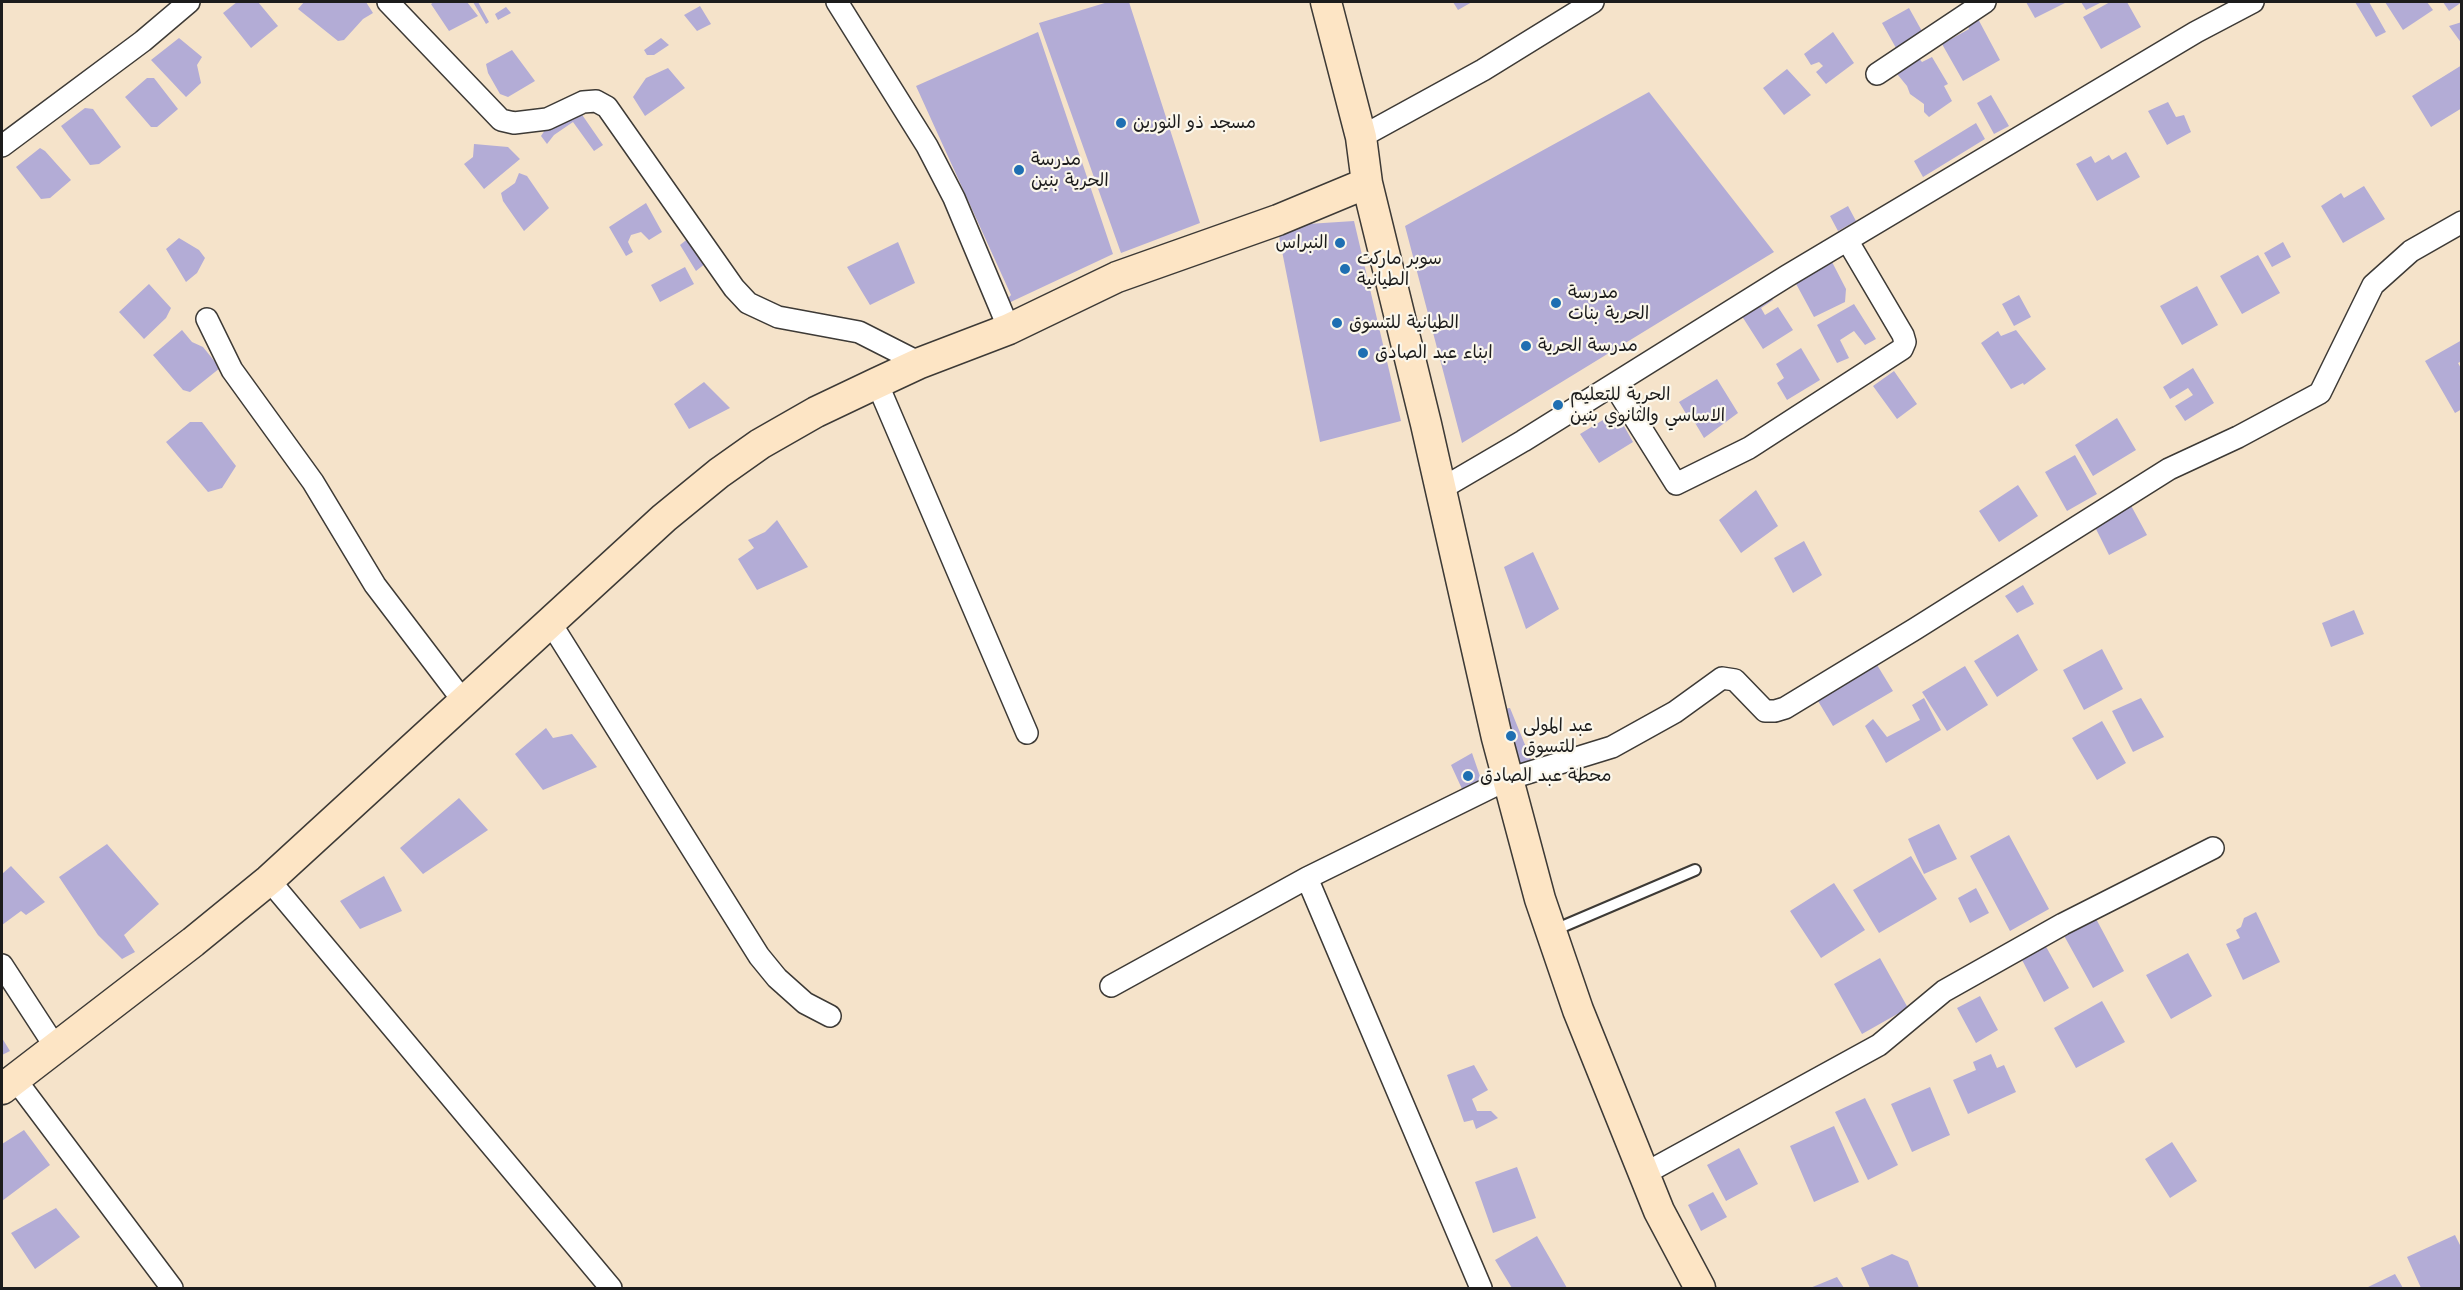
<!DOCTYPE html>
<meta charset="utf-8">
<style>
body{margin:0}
#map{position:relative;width:2463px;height:1290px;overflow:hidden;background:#f5e3ca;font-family:"Playpen Sans",sans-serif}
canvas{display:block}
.frame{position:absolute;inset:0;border:3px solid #1c1c1c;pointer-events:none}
</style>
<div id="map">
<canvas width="2463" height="1290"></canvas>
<div class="frame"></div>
</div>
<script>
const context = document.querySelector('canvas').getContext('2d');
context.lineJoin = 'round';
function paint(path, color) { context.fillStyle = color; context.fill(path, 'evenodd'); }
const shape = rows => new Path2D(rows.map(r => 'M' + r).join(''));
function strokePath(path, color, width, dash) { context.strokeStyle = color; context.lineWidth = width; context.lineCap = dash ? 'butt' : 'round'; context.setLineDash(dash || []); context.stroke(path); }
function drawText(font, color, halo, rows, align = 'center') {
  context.font = font + ' "Playpen Sans","Playpen Sans Arabic",sans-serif'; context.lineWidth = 4.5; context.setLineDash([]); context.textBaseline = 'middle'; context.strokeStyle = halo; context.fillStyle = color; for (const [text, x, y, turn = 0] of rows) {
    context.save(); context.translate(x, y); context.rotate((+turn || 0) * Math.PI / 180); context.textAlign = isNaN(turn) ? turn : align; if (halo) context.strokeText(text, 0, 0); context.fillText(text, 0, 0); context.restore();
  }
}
paint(shape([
 [237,2,258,2,278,26,251,48,223,13],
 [304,2,366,2,373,13,363,19,344,40,338,41,298,9],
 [434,2,467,2,478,16,449,31,431,4],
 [473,2,478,2,489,22,486,24],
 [1108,2,1129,2,1200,223,1121,253,1039,23],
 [1453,2,1472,2,1458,10],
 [2026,2,2067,2,2035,18],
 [2081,2,2102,2,2086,10],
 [2110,2,2127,2,2141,27,2101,49,2083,17],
 [2355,2,2369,2,2386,32,2376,37],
 [2385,2,2427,2,2433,10,2403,30],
 [2443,2,2462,2,2449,11],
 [700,6,711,24,697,31,684,15],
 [506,7,511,13,498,20,495,14],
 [1909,8,1923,33,1896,48,1882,23],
 [1977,17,2000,60,1963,81,1942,44,1969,29,1967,23],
 [2462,22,2462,44,2449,26],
 [1038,32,1113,254,1000,307,1011,295,916,86],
 [1833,32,1854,63,1826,84,1816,72,1823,66,1819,62,1811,65,1804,54],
 [179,38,202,57,197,65,201,83,186,97,151,60],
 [661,38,669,45,654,55,647,55,644,50],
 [512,50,535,81,508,97,500,94,488,73,486,64],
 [1917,56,1922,62,1932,57,1948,84,1944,86,1952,101,1929,117,1924,112,1924,104,1910,94,1907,86,1893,69],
 [2462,65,2462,108,2431,127,2412,96],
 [668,68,685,88,645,116,633,97,646,78],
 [1787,69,1811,95,1784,115,1763,88],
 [147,78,154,78,178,109,157,127,151,127,125,97],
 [1649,92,1774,252,1462,443,1405,226],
 [1991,95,2009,126,1994,134,1977,103],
 [2168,102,2176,117,2184,115,2191,132,2167,145,2148,111],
 [576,106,603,145,594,151,573,122,554,135,547,144,541,136,547,127],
 [85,108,93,109,121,147,99,164,90,165,61,126],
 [1976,123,1985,139,1923,177,1914,161],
 [474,144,508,147,520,159,484,189,464,164,473,157],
 [40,148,45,151,71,180,50,198,41,199,16,167],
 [2126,152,2140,177,2097,201,2076,164,2091,156,2095,163,2109,155,2112,160],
 [519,173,527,176,549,208,524,231,503,201,501,193,515,183],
 [2364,186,2385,219,2343,243,2321,206,2341,193,2344,198],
 [646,203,662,232,649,240,641,232,631,235,628,242,633,252,626,256,609,227],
 [1848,206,1856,221,1838,231,1830,216],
 [1354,221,1401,421,1320,442,1277,226],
 [690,237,706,263,696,271,680,245],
 [179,238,199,250,205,258,197,273,186,282,166,249],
 [898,242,915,283,870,305,847,267],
 [2283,242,2291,257,2272,267,2264,253],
 [2258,255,2280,293,2242,314,2220,276],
 [1831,260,1846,289,1845,302,1814,317,1794,280],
 [685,267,694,284,660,302,651,285],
 [149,284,171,308,166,318,144,339,119,312],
 [2197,286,2218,325,2182,345,2160,306],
 [1768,291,1773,300,1761,308,1765,315,1778,307,1793,330,1763,349,1738,310],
 [2019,295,2031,317,2014,326,2002,304],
 [1854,304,1876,339,1865,345,1854,331,1840,340,1849,358,1837,363,1817,325],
 [182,330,192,342,203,347,220,368,190,392,183,390,153,355],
 [2016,330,2046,369,2024,385,2023,383,2011,389,1981,343,1998,331,2001,336],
 [2462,340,2462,361,2458,363,2462,370,2462,409,2455,413,2425,361],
 [1801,348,1820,380,1787,400,1777,383,1784,378,1776,364],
 [2193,368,2214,403,2185,421,2175,406,2193,395,2188,388,2170,399,2163,387],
 [1894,371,1917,404,1897,419,1873,386],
 [1717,379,1738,413,1704,438,1691,416,1688,417,1679,402],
 [704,382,730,408,689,429,674,404],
 [1616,412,1633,442,1599,463,1580,434],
 [2117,418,2136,450,2093,476,2075,445],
 [190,422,202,422,236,466,222,488,208,492,166,442],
 [2075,455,2097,494,2067,511,2045,472],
 [2018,485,2038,516,1999,542,1979,511],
 [1756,490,1778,526,1741,553,1719,520],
 [2128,500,2147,535,2109,555,2091,519],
 [777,520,808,567,757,590,738,559,754,548,748,540,765,532],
 [1804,541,1822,575,1793,593,1774,558],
 [1533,552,1559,609,1526,629,1504,567],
 [2023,585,2034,604,2017,613,2005,596],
 [2354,610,2364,634,2331,647,2322,623],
 [2018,634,2038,670,1997,697,1974,661],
 [2102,649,2123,689,2084,710,2063,670],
 [1874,660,1893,691,1833,726,1815,696],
 [1965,666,1988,705,1947,731,1922,692],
 [1924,698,1941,730,1886,763,1865,726,1873,719,1887,737,1920,720,1912,705],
 [2141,698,2164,737,2133,752,2112,711],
 [1510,708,1532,762,1509,770,1494,710],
 [2102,721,2126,763,2097,780,2072,738],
 [546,728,553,738,572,734,597,767,543,790,515,754],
 [1472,753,1482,782,1463,791,1451,765],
 [459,798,488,830,423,874,400,848],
 [1939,824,1957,859,1924,874,1908,839],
 [2009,835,2049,909,2010,931,1970,856],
 [107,844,159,904,124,935,135,952,122,959,98,935,59,877],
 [1911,856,1937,899,1879,933,1853,890],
 [11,866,45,902,26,915,21,911,2,925,2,874],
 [384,876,402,911,360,929,340,901],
 [1834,883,1865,930,1821,958,1790,911],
 [1976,888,1989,913,1970,923,1958,898],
 [2256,912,2280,962,2243,980,2226,944,2240,938,2236,930,2241,927,2244,918],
 [2094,915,2124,971,2093,988,2062,932],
 [2044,943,2069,988,2044,1002,2020,956],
 [2188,953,2212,996,2171,1019,2146,975],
 [1880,958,1908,1008,1862,1034,1834,984],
 [1980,996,1998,1030,1976,1043,1957,1008],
 [2102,1001,2125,1042,2076,1068,2054,1028],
 [2,1038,10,1051,2,1055],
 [1991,1054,1997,1068,2004,1065,2016,1092,1968,1114,1953,1080,1976,1070,1973,1062],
 [1474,1065,1488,1090,1472,1099,1477,1111,1491,1111,1498,1118,1476,1129,1473,1120,1464,1122,1447,1075],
 [1930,1087,1950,1135,1912,1152,1891,1104],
 [1865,1098,1898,1165,1868,1180,1835,1112],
 [1834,1126,1859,1182,1814,1202,1790,1146],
 [24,1130,50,1165,2,1201,2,1144],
 [2172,1142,2197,1181,2170,1198,2145,1159],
 [1739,1148,1758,1184,1726,1201,1707,1165],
 [1517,1167,1536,1218,1493,1233,1475,1182],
 [1713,1192,1727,1217,1701,1231,1688,1205],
 [56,1208,80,1237,35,1269,11,1233],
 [2455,1235,2462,1249,2462,1288,2421,1288,2407,1257],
 [1537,1236,1567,1288,1512,1288,1495,1260],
 [1892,1254,1908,1261,1919,1288,1870,1288,1861,1268],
 [2395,1274,2403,1288,2366,1288],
 [1837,1277,1844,1288,1810,1288]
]), '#b3acd6');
const lane = shape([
 [1552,931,1695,870]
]);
const street = shape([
 [388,2,501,120,514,123,547,119,583,102,596,101,607,107,734,288,748,303,778,317,859,332,920,363],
 [837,2,927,146,954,198,1009,329],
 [1877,74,1985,2],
 [1361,137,1483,70,1593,2],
 [2,146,143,41,189,2],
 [207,319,232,370,313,482,375,585,464,702],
 [877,383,1027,733],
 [1614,385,1676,484,1749,448,1902,349,1905,342,1903,335,1847,240],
 [1441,489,1523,441,1787,276,2196,32,2253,2],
 [550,622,759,956,777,978,805,1003,830,1016],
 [1307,878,1481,1288],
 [269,880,611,1288],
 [2,965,56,1048],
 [1111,986,1307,878,1508,779,1612,747,1675,712,1722,678,1735,680,1765,711,1775,711,1785,708,1915,629,2169,469,2238,437,2320,393,2373,285,2411,251,2462,222],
 [15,1079,172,1288],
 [1644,1174,1879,1045,1944,991,2063,924,2213,848]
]);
const secondary = shape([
 [1326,2,1361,137,1367,183,1426,424,1497,738,1540,899,1578,1010,1659,1211,1700,1288],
 [2,1089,193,942,269,880,664,518,719,473,760,444,816,412,877,383,920,363,1009,329,1117,277,1278,220,1367,183]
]);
strokePath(lane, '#3d3a36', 14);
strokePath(street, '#3d3a36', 24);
strokePath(secondary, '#3d3a36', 33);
strokePath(lane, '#fff', 10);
strokePath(street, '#fff', 21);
strokePath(secondary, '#fde5c5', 30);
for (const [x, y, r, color] of [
 [1121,123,6,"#1f6fb2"],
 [1019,170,6,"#1f6fb2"],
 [1340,243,6,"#1f6fb2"],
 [1345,269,6,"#1f6fb2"],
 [1556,303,6,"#1f6fb2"],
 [1337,323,6,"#1f6fb2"],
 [1526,346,6,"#1f6fb2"],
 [1363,353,6,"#1f6fb2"],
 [1558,405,6,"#1f6fb2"],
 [1511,736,6,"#1f6fb2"],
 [1468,776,6,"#1f6fb2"]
]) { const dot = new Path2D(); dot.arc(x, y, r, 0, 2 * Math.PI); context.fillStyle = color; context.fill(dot); strokePath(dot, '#fbf7ec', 2); }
drawText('18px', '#1c1c1c', '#fbf7ec', [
 ["مسجد ذو النورين",1133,123],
 ["مدرسة",1031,160],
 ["الحرية بنين",1031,181],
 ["النبراس",1328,243,"right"],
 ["سوبر ماركت",1357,259],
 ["الطيانية",1357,280],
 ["مدرسة",1568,293],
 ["الحرية بنات",1568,314],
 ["الطيانية للتسوق",1349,323],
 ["مدرسة الحرية",1538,346],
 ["ابناء عبد الصادق",1375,353],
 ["الحرية للتعليم",1570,395],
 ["الاساسي والثانوي بنين",1570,416],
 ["عبد المولى",1523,726],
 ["للتسوق",1523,747],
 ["محطة عبد الصادق",1480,776]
], 'left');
</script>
